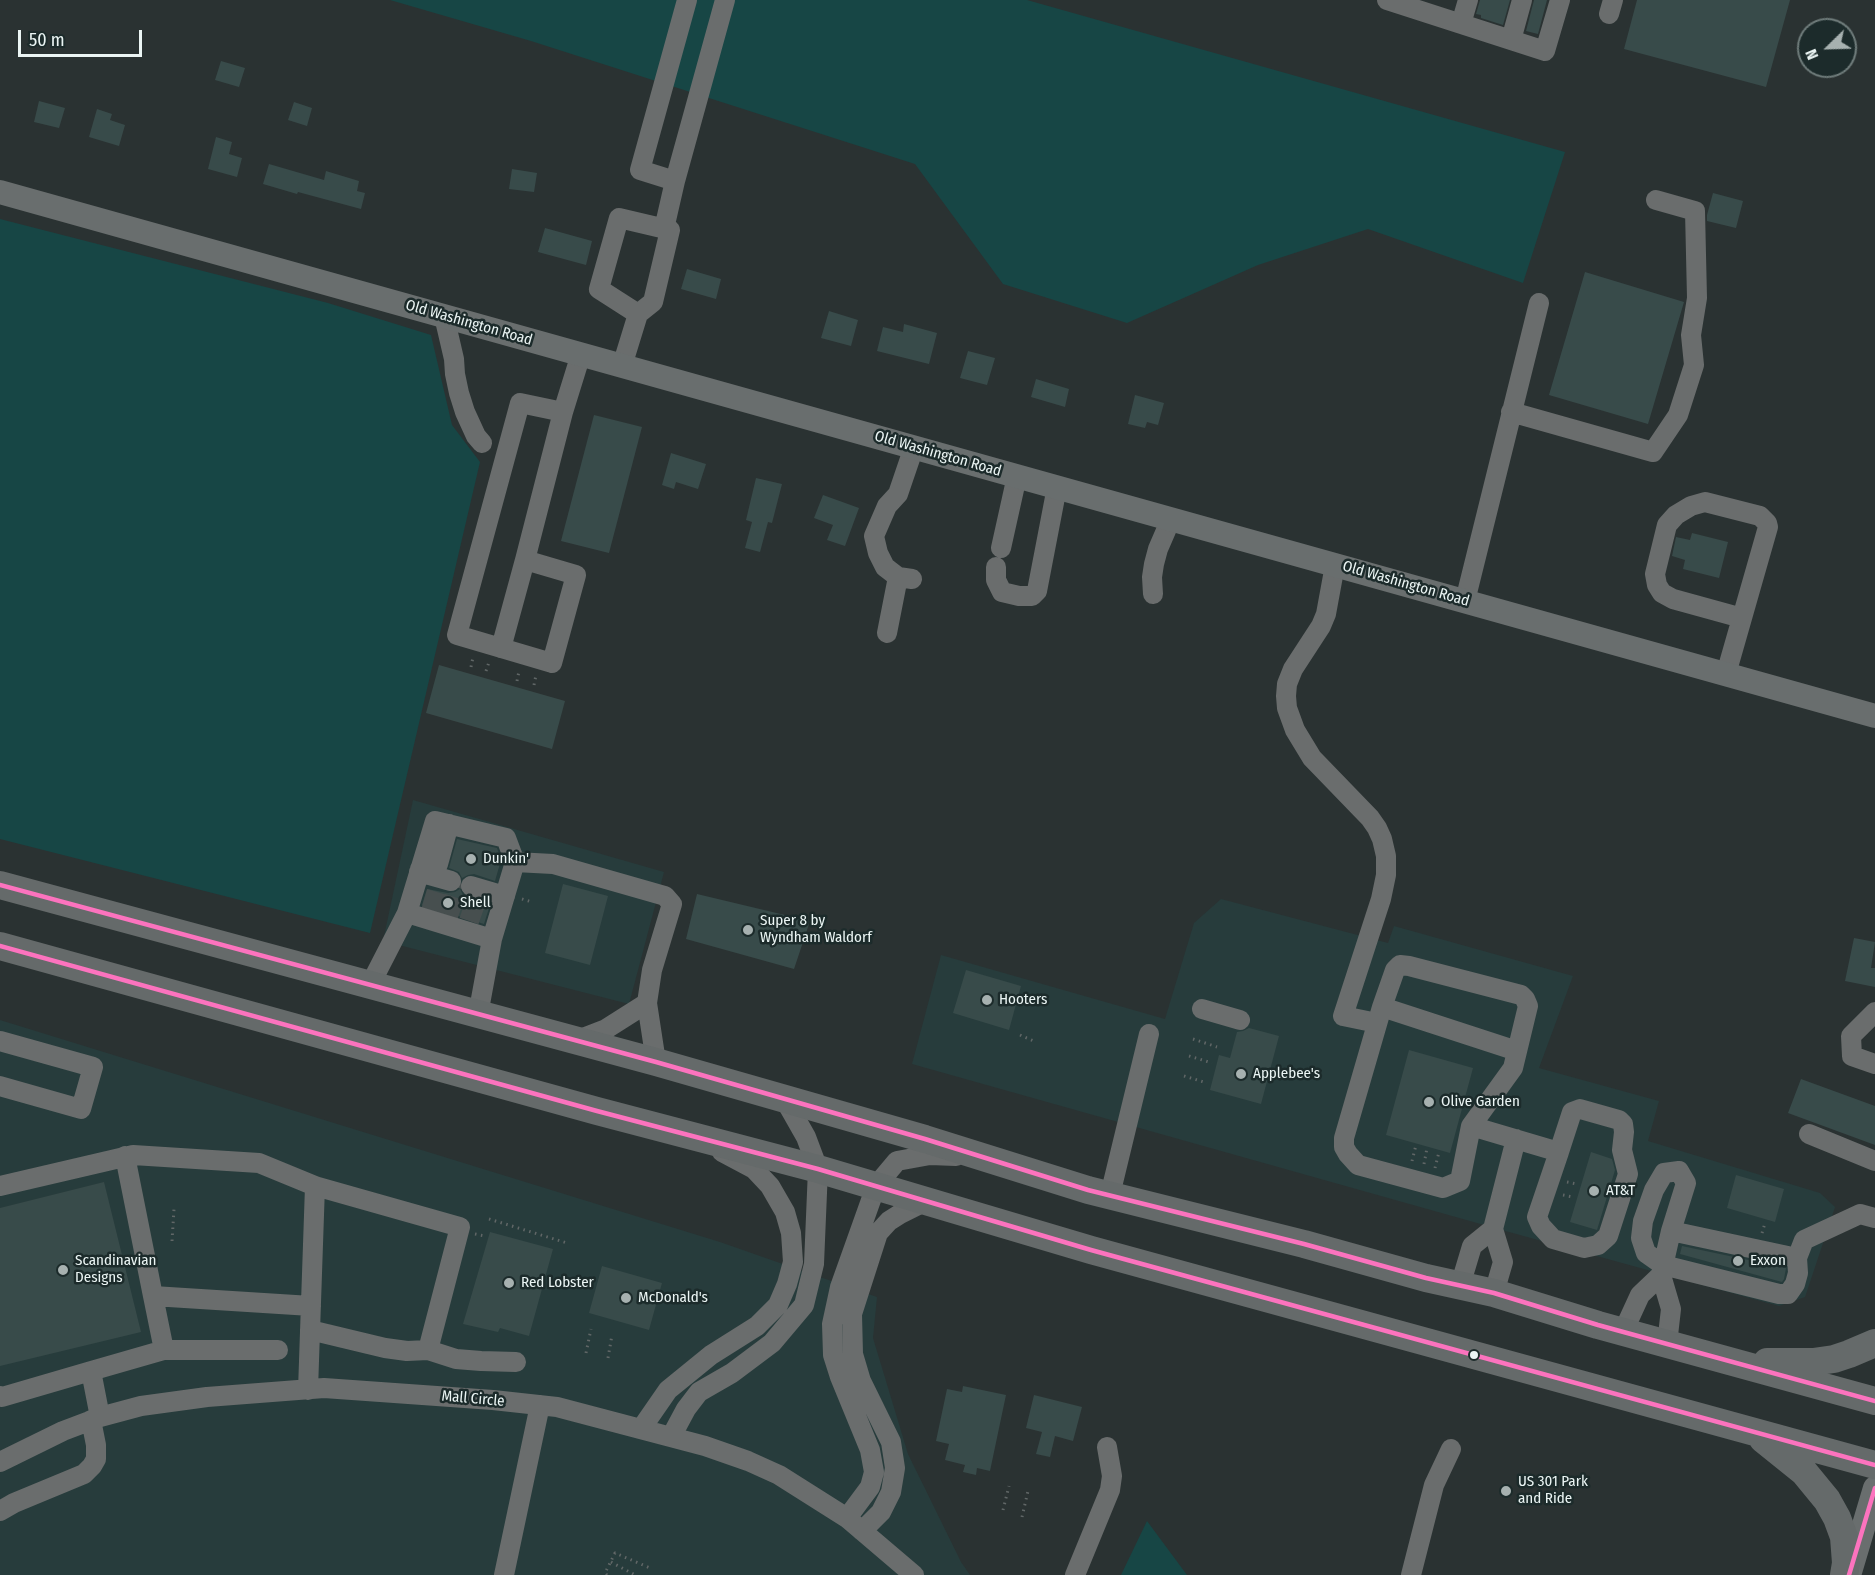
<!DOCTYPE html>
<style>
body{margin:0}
#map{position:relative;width:1875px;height:1575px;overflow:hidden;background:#2a3232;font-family:"Fira Sans Condensed",sans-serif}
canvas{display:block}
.north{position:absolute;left:1797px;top:18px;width:60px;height:60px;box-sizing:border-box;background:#1c2b2b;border:2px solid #6f7c7b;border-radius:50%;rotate:247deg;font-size:16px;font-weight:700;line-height:24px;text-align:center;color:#ebf5f4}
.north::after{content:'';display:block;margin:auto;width:21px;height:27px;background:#a7b1b0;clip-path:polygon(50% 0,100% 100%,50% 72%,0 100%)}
.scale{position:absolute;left:18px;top:30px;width:124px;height:27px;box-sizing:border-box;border:3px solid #ebf5f4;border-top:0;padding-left:8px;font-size:18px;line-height:21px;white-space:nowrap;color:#ebf5f4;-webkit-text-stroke:4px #1c2b2b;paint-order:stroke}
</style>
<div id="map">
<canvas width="1875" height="1575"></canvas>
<div class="north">N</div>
<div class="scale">50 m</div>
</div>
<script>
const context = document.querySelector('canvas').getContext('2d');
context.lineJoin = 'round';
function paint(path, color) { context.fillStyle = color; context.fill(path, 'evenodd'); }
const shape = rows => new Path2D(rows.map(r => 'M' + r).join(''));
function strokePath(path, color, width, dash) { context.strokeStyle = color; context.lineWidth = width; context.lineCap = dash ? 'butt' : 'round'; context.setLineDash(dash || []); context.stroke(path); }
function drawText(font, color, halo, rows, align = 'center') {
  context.font = font + ' "Fira Sans Condensed",sans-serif'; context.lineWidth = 5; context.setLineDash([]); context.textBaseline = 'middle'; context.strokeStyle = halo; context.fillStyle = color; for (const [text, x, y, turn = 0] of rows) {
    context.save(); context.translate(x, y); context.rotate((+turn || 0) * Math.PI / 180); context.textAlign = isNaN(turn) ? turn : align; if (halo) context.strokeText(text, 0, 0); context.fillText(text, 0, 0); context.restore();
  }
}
paint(shape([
 [413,800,664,872,629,1004,383,941],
 [1221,899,1388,943,1394,926,1573,976,1539,1068,1659,1101,1648,1141,1820,1193,1835,1207,1805,1297,1779,1306,1509,1232,912,1064,941,955,1165,1019,1194,923],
 [0,1020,720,1242,877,1297,873,1338,908,1454,961,1562,970,1575,0,1575]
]), '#273c3c');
paint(shape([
 [390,0,1027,0,1565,152,1523,283,1368,229,1258,265,1127,323,1003,284,915,164,531,41],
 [0,219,328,303,431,335,452,425,480,462,370,933,0,839],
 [1147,1521,1187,1575,1121,1575]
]), '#174645');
paint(shape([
 [1480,0,1510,0,1503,25,1481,18,1481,15,1476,14],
 [1534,0,1547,0,1538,34,1526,31],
 [1637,0,1790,0,1766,87,1624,49],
 [221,61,245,68,239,87,215,80],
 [39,101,65,108,59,128,34,122],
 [294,102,312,108,307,126,288,120],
 [97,109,112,114,110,120,125,125,119,146,89,137],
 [216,137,232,142,229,154,242,158,237,177,208,169],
 [269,164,324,180,326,171,359,181,357,191,365,193,361,209,298,192,297,194,263,184],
 [512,169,537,173,534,192,509,189],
 [1713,193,1743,201,1736,228,1707,221,1707,215],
 [545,228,592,241,586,265,538,252],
 [687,269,721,279,716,299,681,289],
 [1585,272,1684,302,1648,424,1549,395],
 [829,311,858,320,851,346,821,338],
 [904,324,937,333,929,364,877,351,883,327,903,332],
 [968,351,995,358,987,385,960,378],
 [1036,379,1069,389,1065,407,1031,397],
 [1135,395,1164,403,1158,425,1147,422,1145,428,1128,424],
 [594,415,642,427,609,553,561,541],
 [671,453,706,464,698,489,676,482,674,489,662,485],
 [756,478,782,484,772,523,768,522,760,552,745,548,752,522,746,520],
 [823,495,859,508,845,546,827,540,833,525,814,518],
 [1692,533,1728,542,1719,578,1683,569,1685,560,1672,556,1676,537,1690,540],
 [439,665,565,701,552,749,426,713],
 [457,839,497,848,501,860,495,881,474,874,468,875,462,878,459,872,449,868],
 [563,884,608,896,590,965,545,953],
 [427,889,448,893,455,892,460,889,463,895,467,897,489,904,490,905,484,924,422,905],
 [697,894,810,921,794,969,686,939],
 [1854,938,1875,942,1871,968,1875,968,1875,987,1845,981],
 [966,970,1021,986,1009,1030,953,1013],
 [1249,1028,1279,1036,1261,1104,1210,1090,1219,1055,1230,1058,1237,1032,1243,1031],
 [1409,1050,1473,1068,1450,1153,1386,1135],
 [1801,1079,1875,1106,1875,1145,1788,1113],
 [1591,1152,1612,1159,1615,1170,1597,1230,1570,1222],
 [1736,1175,1784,1189,1775,1222,1727,1208],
 [104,1182,141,1332,0,1366,0,1208],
 [490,1232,553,1249,529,1336,500,1328,498,1332,463,1324],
 [1682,1246,1786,1268,1784,1279,1782,1282,1680,1254],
 [602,1266,662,1283,649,1330,589,1313],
 [963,1386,1006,1395,990,1471,977,1468,976,1475,963,1472,965,1465,945,1460,949,1444,936,1441,947,1389,962,1392],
 [1034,1395,1082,1407,1073,1441,1055,1436,1050,1457,1036,1454,1042,1432,1026,1428]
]), '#384b4a');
strokePath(shape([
 [431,911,437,891],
 [448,916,459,883],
 [469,921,476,901]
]), '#474f4f', 20, [20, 10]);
strokePath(shape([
 [471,667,473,657],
 [486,671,489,662],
 [517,681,519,671],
 [534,685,536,675],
 [522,899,532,902],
 [1030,999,1047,1005],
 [1020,1035,1036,1042],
 [1193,1039,1217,1047],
 [1189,1056,1212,1063],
 [1184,1076,1207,1083],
 [1412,1161,1416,1145],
 [1424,1164,1427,1148],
 [1435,1168,1439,1152],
 [1567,1182,1577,1184],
 [1563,1195,1573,1197],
 [489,1219,567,1243],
 [1762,1233,1765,1223],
 [475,1234,485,1236],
 [172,1241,174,1209],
 [586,1353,591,1329],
 [608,1358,612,1335],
 [1003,1510,1009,1486],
 [1022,1517,1028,1491],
 [611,1562,635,1575],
 [607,1575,605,1573,615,1553,650,1568]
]), '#616767', 3, [1.5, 4.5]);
strokePath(shape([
 [1387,0,1545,51,1560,0],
 [1609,14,1613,0],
 [1461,24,1468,0],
 [1511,40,1522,0],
 [675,181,640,170,687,0],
 [664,229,675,181,725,0],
 [444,316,454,359,455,374,459,393,465,412,476,436,482,443],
 [622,366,638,314,653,302,670,230,619,218,599,289,638,314],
 [563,412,525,560,576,575,552,663,457,635,520,403,563,412,581,354],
 [1511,412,1653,452,1678,415,1694,365,1691,335,1697,298,1695,211,1656,200],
 [1001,548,1017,476],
 [1335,565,1326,614,1321,626,1293,669,1287,684,1286,696,1287,708,1295,730,1312,758,1370,818,1377,828,1382,839,1386,856,1386,875,1381,899,1343,1016,1377,1023],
 [996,567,996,580,1002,592,1019,596,1032,596,1037,591,1057,487],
 [912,579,898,577,885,567,878,553,874,536,887,506,898,494,914,447],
 [1153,594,1152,577,1154,564,1158,549,1171,519],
 [1465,601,1539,303],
 [887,633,898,577],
 [501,648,525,560],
 [1726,674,1768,527,1767,523,1760,516,1705,502,1691,506,1676,515,1667,525,1655,574,1657,585,1662,593,1673,599,1742,618],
 [420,869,438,864,449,824],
 [419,872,451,881],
 [471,886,505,896],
 [407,913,435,821,506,838,515,862],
 [492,939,515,862,553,864,665,896,672,904,652,970,647,1003,656,1062],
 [370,985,407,913,492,939,478,1015],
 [1382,1007,1517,1051],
 [1202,1009,1240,1020],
 [1875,1012,1851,1036,1852,1056,1875,1064],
 [0,1041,93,1067,81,1109,0,1086],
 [575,1041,606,1029,647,1003],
 [1471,1126,1513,1068,1528,1006,1525,999,1521,995,1409,966,1400,965,1395,970,1382,1007,1344,1138,1344,1147,1348,1154,1358,1165,1443,1188,1460,1181,1471,1126,1559,1152,1572,1112,1580,1109,1619,1120,1623,1124,1624,1132,1622,1150,1628,1174,1608,1236,1598,1245,1584,1248,1553,1239,1541,1226,1537,1217,1559,1152],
 [1809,1134,1875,1161],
 [125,1156,153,1296,311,1306],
 [0,1186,133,1155,259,1163,315,1186,460,1227,428,1350,407,1351,385,1348,310,1330],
 [1110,1195,1149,1034],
 [1671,1231,1686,1183,1679,1171,1664,1173,1654,1190,1643,1221,1641,1238,1646,1253,1663,1265,1779,1294,1788,1294,1795,1284,1798,1273,1797,1258],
 [1460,1286,1472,1246,1493,1229],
 [1494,1293,1503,1262,1493,1229,1516,1139],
 [153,1296,164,1350],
 [1623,1332,1640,1295,1661,1275],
 [1667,1344,1671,1309,1661,1275,1671,1231,1797,1258,1804,1240,1860,1214,1875,1218],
 [428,1350,456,1359,481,1361,516,1362],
 [91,1371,164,1350,278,1350],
 [308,1390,315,1186],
 [0,1396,2,1397,91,1371,100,1417],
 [641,1429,668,1390,711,1355,757,1326,778,1305,787,1284,793,1262,791,1233,785,1212,770,1186,754,1169,722,1152],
 [671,1437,686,1409,699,1392,732,1373,772,1343,804,1305,814,1264,818,1169,806,1137,785,1100],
 [0,1462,63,1431,100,1417,141,1406,207,1397,324,1388,493,1400,557,1407,705,1446,748,1461,779,1475,847,1518,914,1575],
 [0,1511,14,1503,84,1474,92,1466,96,1459,96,1445,91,1420],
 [847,1518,870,1487,874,1472,870,1450,840,1377,833,1355,832,1324,840,1287,876,1186,897,1161,930,1155,956,1156],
 [862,1531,881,1512,891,1492,895,1468,891,1442,861,1381,853,1354,852,1314,878,1233,889,1221,900,1214,926,1201],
 [504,1575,540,1405],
 [1075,1575,1110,1490,1112,1476,1107,1447],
 [1411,1575,1434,1485,1451,1449]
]), '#6a6d6d', 20);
strokePath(shape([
 [0,192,1875,716],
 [1850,1572,1875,1488]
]), '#696e6e', 24);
strokePath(shape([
 [0,885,656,1062,925,1139,1088,1190,1304,1244,1426,1278,1494,1293,1598,1325,1875,1401],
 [0,946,597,1111,818,1169,1091,1250,1875,1465],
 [1767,1362,1813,1362,1834,1359,1849,1354,1875,1343],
 [1763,1439,1804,1472,1827,1500,1837,1518,1844,1537,1846,1563,1844,1575]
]), '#656a6a', 28);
strokePath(shape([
 [0,885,656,1062,925,1139,1088,1190,1304,1244,1426,1278,1494,1293,1598,1325,1875,1401],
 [0,946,597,1111,818,1169,1091,1250,1875,1465],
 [1849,1575,1875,1488]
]), '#fc73be', 4.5);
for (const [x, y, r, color] of [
 [471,859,6,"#a7b1b0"],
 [448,903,6,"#a7b1b0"],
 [748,930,6,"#a7b1b0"],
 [987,1000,6,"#a7b1b0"],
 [1241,1074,6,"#a7b1b0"],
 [1429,1102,6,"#a7b1b0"],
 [1594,1191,6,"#a7b1b0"],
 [1738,1261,6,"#a7b1b0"],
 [63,1270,6,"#a7b1b0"],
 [509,1283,6,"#a7b1b0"],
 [626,1298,6,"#a7b1b0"],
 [1474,1355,5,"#ebf5f4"],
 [1506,1491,6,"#a7b1b0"]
]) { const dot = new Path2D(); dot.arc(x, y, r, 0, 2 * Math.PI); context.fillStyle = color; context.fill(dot); strokePath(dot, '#1c2b2b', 2); }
drawText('15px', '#ebf5f4', '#1c2b2b', [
 ["Old Washington Road",469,323,16],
 ["Old Washington Road",938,454,16],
 ["Old Washington Road",1406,584,16],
 ["Mall Circle",473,1399,5]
]);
drawText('15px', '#ebf5f4', '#1c2b2b', [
 ["Dunkin'",483,859],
 ["Shell",460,903],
 ["Super 8 by",760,921],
 ["Wyndham Waldorf",760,938],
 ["Hooters",999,1000],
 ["Applebee's",1253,1074],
 ["Olive Garden",1441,1102],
 ["AT&T",1606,1191],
 ["Scandinavian",75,1261],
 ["Designs",75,1278],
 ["Exxon",1750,1261],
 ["Red Lobster",521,1283],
 ["McDonald's",638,1298],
 ["US 301 Park",1518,1482],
 ["and Ride",1518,1499]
], 'left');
</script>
